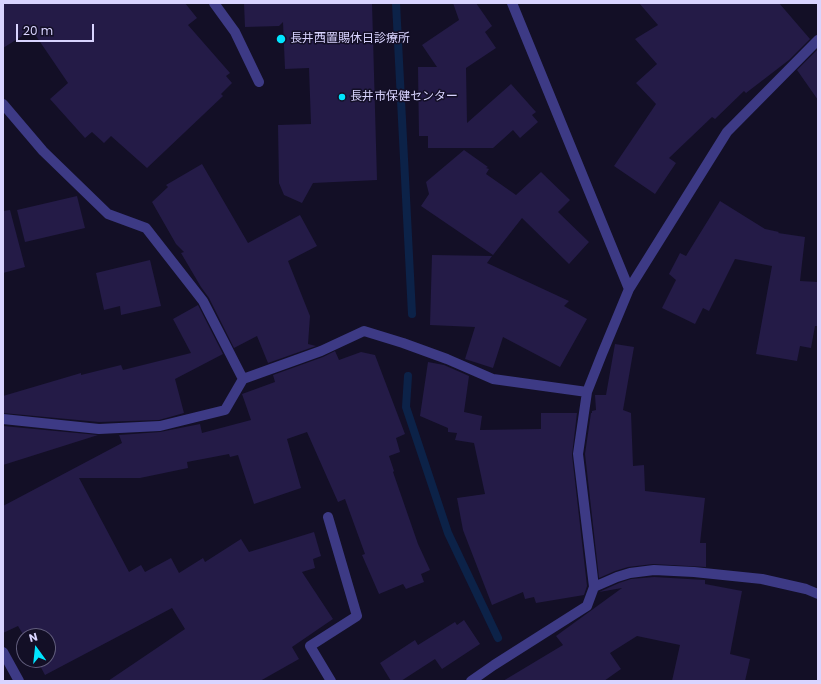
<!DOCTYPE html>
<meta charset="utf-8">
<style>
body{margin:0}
#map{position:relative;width:821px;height:684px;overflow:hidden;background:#130f26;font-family:Poppins,sans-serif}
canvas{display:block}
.frame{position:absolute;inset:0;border:4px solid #d9d4ff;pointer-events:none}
.north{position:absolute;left:16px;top:628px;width:40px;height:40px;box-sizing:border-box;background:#130f26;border:1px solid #625e7d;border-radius:50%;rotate:345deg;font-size:11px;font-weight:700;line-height:16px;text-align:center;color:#d9d4ff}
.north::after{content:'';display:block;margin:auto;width:14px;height:18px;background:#00e5ff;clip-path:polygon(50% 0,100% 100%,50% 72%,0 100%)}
.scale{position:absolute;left:16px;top:24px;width:78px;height:18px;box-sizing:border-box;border:2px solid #d9d4ff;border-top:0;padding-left:5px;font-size:12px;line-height:14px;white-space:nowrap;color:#d9d4ff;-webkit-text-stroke:3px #130f26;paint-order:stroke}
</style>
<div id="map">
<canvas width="821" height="684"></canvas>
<div class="frame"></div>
<div class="north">N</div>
<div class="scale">20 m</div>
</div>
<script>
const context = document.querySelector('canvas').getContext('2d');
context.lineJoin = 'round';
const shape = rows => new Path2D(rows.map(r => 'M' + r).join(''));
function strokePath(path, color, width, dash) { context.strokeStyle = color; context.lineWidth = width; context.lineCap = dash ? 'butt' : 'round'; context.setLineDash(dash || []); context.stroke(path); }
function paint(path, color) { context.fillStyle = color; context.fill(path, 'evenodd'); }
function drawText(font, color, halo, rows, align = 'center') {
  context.font = font + ' Poppins,"Noto Sans JP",sans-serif'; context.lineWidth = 3; context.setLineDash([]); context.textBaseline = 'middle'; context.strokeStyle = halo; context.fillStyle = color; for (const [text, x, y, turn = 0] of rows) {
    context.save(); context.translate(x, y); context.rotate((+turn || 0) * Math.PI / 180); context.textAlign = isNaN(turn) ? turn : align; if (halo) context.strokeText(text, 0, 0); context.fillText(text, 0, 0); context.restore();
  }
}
strokePath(shape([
 [396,3,412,314],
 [408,376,406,407,448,533,498,638]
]), '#0c2248', 8);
paint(shape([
 [3,3,185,3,197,18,188,25,230,73,226,76,232,83,221,94,223,96,147,168,111,136,104,143,92,132,85,138,50,99,68,83,32,30,3,48],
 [244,3,372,3,377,180,313,183,302,203,284,195,279,183,278,125,311,124,309,68,285,69,283,22,279,26,245,27],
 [453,3,476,3,492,26,485,32,496,48,466,68,467,123,511,84,536,112,532,115,538,122,520,138,513,130,493,148,428,148,428,136,419,136,418,67,437,67,422,45,459,20],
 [639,3,779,3,810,39,789,60,746,93,744,91,715,119,712,117,669,158,676,163,655,194,614,166,656,104,636,83,657,64,635,39,658,25],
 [818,49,818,100,797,70],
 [464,150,488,167,486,168,489,169,486,174,516,195,541,172,570,200,558,212,589,242,569,264,522,218,493,255,421,206,429,194,426,182],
 [202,164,248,243,300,215,317,246,288,261,310,316,308,344,316,346,268,363,257,336,234,348,209,298,201,287,181,253,184,252,176,244,152,202,168,187,166,185],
 [77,196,85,228,25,242,17,210],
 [720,201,765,229,779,232,778,233,805,237,800,281,818,282,818,326,815,326,811,348,800,346,797,361,756,354,772,266,735,259,709,311,703,308,695,324,662,308,676,280,669,274,680,253,686,256],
 [10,210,25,267,3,273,3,211],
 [432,255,492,256,487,263,569,301,564,306,587,319,560,367,503,337,493,368,465,359,475,327,430,325],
 [150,260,161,306,121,315,120,306,104,310,96,273],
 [198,305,223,354,175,379,184,413,159,420,99,422,3,413,3,396,81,373,81,375,121,365,123,370,191,353,173,319],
 [615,344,634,347,623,410,631,413,633,466,644,465,645,491,705,498,700,543,706,543,706,567,653,564,628,567,615,571,599,578,585,454,591,413,592,413,592,411,596,410,595,395,606,395],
 [335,351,339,360,361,352,375,355,405,434,396,438,400,452,389,456,394,471,393,472,418,544,430,570,421,574,424,582,406,589,403,584,379,594,362,555,365,554,345,499,338,502,307,432,287,439,301,488,254,504,238,455,230,457,229,454,187,462,188,468,140,478,79,478,129,572,141,565,145,572,171,558,179,573,203,558,205,562,241,539,249,552,314,532,321,556,313,559,315,568,302,572,333,619,292,647,299,659,260,681,108,681,185,629,172,608,45,675,37,660,48,660,48,636,24,636,18,626,3,633,3,506,122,443,119,435,160,432,200,424,202,433,251,420,242,394,275,382,273,375,323,357],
 [428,362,444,365,469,376,464,412,482,416,480,430,541,429,541,413,577,413,572,455,587,586,584,595,536,603,534,597,525,599,523,592,492,605,463,530,457,498,485,494,474,443,455,440,457,433,448,432,448,428,420,416],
 [3,426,98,435,3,465],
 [654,577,705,580,705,584,742,591,730,654,750,659,745,681,672,681,680,645,637,636,610,653,621,669,604,681,503,681,563,645,556,636,622,588,599,592,619,583,631,579],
 [464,620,480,644,442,669,435,659,401,681,391,681,380,663,415,640,418,645,455,622,457,625]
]), '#241b47');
strokePath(shape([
 [512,3,629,289],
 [3,104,43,151,108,214,146,228,203,301,243,379],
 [3,419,99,429,160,426,225,410,243,379,321,351,364,331,403,343,447,359,493,379,587,392],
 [594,587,617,577,630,573,654,570,694,572,762,579,806,589,818,594],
 [471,681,494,665,587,606,594,587,578,454,587,392,602,354,629,289,727,132,818,40]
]), '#3d3a85', 10);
strokePath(shape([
 [214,3,235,32,259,82],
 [328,517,357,616,310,646,331,681],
 [3,652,19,681]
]), '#3d3a85', 10);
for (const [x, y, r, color] of [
 [281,39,5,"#00e5ff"],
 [342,97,4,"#00e5ff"]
]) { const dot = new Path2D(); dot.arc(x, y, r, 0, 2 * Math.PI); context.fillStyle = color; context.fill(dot); strokePath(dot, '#130f26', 1.5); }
drawText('12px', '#d9d4ff', '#130f26', [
 ["長井西置賜休日診療所",290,39],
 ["長井市保健センター",350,97]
], 'left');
</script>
